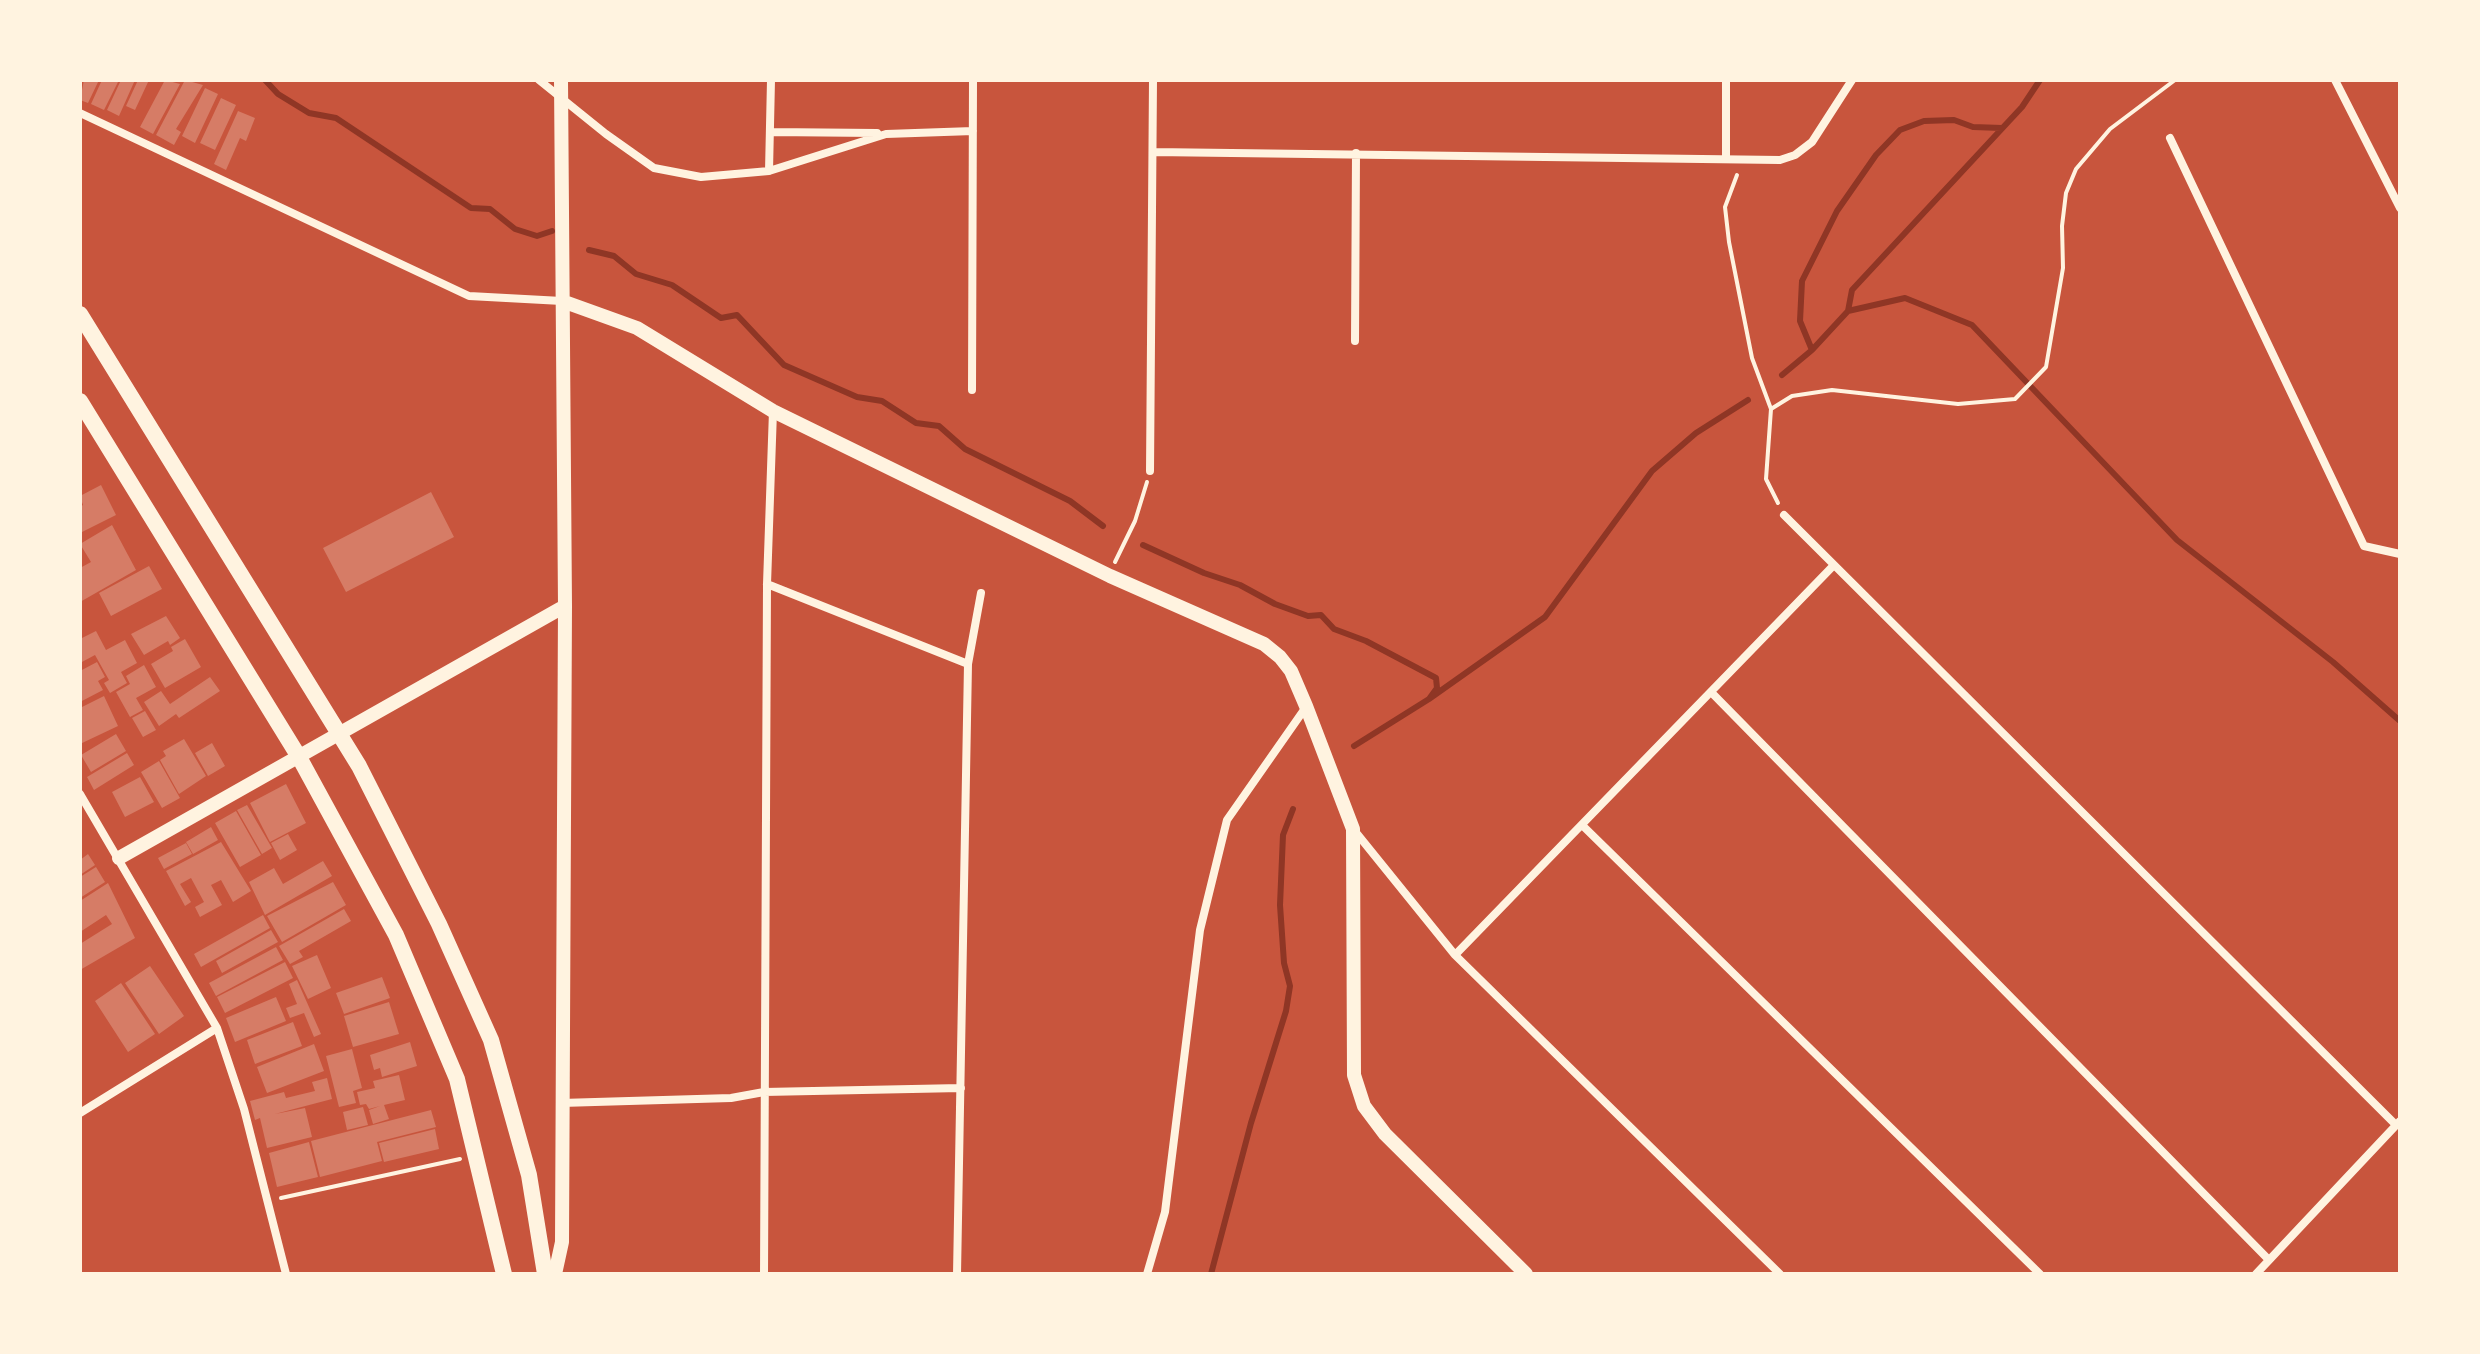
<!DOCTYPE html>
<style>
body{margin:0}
#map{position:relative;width:2480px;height:1354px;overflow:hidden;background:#c8553d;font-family:Manrope,sans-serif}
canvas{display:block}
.frame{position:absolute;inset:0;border:82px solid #fff3e0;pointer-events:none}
</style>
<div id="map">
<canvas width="2480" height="1354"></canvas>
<div class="frame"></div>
</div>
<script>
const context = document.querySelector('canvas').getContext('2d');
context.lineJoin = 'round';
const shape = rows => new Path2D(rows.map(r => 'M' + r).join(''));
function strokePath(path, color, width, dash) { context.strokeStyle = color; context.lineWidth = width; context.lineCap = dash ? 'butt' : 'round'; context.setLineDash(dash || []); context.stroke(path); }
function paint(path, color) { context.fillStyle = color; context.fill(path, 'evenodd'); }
strokePath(shape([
 [265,80,278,94,309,113,336,118,471,208,490,209,515,229,537,236,552,231],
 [589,250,614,256,636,274,672,285,721,318,737,315,784,365,857,397,882,401,916,423,939,426,965,449,1070,501,1103,526],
 [1848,311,1905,298,1972,325,2177,540,2333,662,2400,721],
 [1812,350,1800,321,1802,281,1837,211,1876,155,1900,130,1924,121,1954,120,1973,127,2002,128],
 [1782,375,1812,350,1848,311,1852,290,2022,107,2040,80],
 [1143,545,1204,573,1240,585,1275,604,1308,616,1321,615,1334,629,1366,641,1436,678,1437,688,1429,699,1354,746],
 [1429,699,1545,617,1652,471,1696,433,1748,400],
 [1211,1274,1251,1123,1286,1011,1290,986,1284,963,1280,905,1283,835,1293,809]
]), '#8f3625', 6);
paint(shape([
 [84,80,99,80,88,103,80,100],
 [102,80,119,80,104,110,91,104],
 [121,80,135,80,119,116,107,110],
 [138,80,149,80,135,110,126,106],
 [165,80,180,84,153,134,140,127],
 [185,80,203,85,176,129,181,132,174,145,156,135],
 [205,88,218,94,195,143,182,136],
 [221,98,236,105,215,150,200,143],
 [238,111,255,118,246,141,240,138,226,170,214,164],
 [101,485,116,515,80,533,80,507,83,505,80,496],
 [431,492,454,537,346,592,323,548],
 [112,525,136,570,80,602,80,568,91,562,80,544],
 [149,566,162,589,111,616,99,593],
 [166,616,180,638,170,645,168,641,144,655,131,634],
 [96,631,106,650,125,640,137,663,121,672,127,683,110,693,104,683,109,680,95,655,80,663,80,639],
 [185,639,201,667,165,688,151,664,173,651,171,647],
 [97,662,105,677,98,681,103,690,80,702,80,671],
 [144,665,156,687,136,698,143,710,130,717,116,692,130,684,126,676],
 [210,677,220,691,179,718,176,714,159,726,144,702,161,691,170,704],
 [104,696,118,726,80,744,80,708],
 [145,711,156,730,143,737,132,718],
 [116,734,126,751,91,772,81,755],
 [184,739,206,776,179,794,160,760,166,756,163,751],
 [212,743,225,766,208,776,195,753],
 [127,753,134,765,94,790,87,777],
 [159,761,180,798,162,808,141,772],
 [140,777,154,802,125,817,112,792],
 [286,784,306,823,270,842,250,803],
 [247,805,272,848,262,854,237,810],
 [236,811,261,855,240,867,215,823],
 [211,827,218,840,193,854,186,842],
 [288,834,297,850,280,860,271,843],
 [221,842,251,891,233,902,221,880,211,885,222,905,200,917,195,907,204,902,191,878,180,884,191,902,185,906,166,871],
 [186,843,192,854,164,869,158,858],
 [88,854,95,865,80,875,80,860],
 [323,861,332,876,265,915,249,882,274,868,283,884],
 [96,867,105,882,80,898,80,877],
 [333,882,346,905,282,942,267,916],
 [108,883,135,938,80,970,80,944,112,924,106,915,80,932,80,901],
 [344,909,351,921,299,951,303,957,290,964,279,946],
 [263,915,270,928,201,967,194,954],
 [271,930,278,942,222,973,216,961],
 [276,947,283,960,216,996,209,983],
 [317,955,331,988,308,999,292,966],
 [285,962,293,978,225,1013,217,997],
 [150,966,184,1016,159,1034,125,983],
 [382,977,390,998,344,1014,336,993],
 [297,980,321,1034,314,1037,304,1013,290,1018,286,1008,297,1004,289,984],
 [121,983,155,1034,128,1052,95,1001],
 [276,997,286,1021,235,1042,226,1018],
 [389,1002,399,1034,353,1047,344,1016],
 [293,1022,302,1046,255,1064,247,1040],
 [410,1042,417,1066,382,1077,380,1068,374,1070,370,1055],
 [314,1044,324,1071,267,1093,257,1067],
 [352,1049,362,1088,353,1091,356,1103,339,1107,326,1056],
 [399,1075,405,1100,384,1105,389,1119,373,1124,369,1110,380,1106,369,1109,366,1104,360,1105,357,1092,375,1088,373,1081],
 [327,1078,332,1099,275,1114,305,1108,312,1137,267,1148,260,1118,255,1120,250,1101,284,1092,286,1098,315,1091,312,1082],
 [363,1107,368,1125,347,1130,343,1112],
 [431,1110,436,1127,377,1142,382,1161,320,1177,311,1141],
 [435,1129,439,1149,384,1162,379,1143],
 [309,1142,318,1177,277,1187,269,1153]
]), '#d67c66');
strokePath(shape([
 [1737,175,1725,207,1729,242,1752,358,1771,409,1766,479,1778,503],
 [1771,409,1792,396,1832,390,1958,404,2015,399,2046,367,2063,268,2062,226,2066,193,2076,169,2110,129,2175,80],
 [1115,562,1135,521,1147,482],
 [281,1198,460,1159]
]), '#fff3e0', 4);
strokePath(shape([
 [539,80,606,134,654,168,701,177,769,171,886,134,973,131],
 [1726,80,1726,157],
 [2335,80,2400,208],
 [80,113,469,296,562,301],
 [770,132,877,133],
 [2170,138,2364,546,2400,554],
 [1153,152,1780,160,1795,155,1812,142,1852,80],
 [769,171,771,80],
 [1355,341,1356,153],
 [972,390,973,80],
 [1150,471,1153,80],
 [1784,515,2396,1125],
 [767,584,968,664],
 [1711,692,2269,1260],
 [80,794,217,1028,244,1109,286,1274],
 [1582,825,2040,1274],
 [1354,830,1455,955,1780,1274],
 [1455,955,1834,565],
 [561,1103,731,1098,764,1092,961,1088],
 [80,1113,217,1028],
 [764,1274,767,584,773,411],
 [957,1274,968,664,981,593],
 [1147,1274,1165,1212,1200,930,1227,820,1306,707],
 [2256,1274,2400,1121]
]), '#fff3e0', 8);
strokePath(shape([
 [562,301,637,328,773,411,1110,576,1264,644,1280,657,1291,671,1306,706,1353,829,1354,1075,1364,1106,1385,1134,1526,1274],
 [119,858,565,606],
 [555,1274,562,1242,565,606,561,80]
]), '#fff3e0', 14);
strokePath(shape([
 [80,314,359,766,439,924,491,1040,529,1175,545,1274],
 [80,401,299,757,396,935,457,1079,504,1274]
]), '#fff3e0', 16);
</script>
